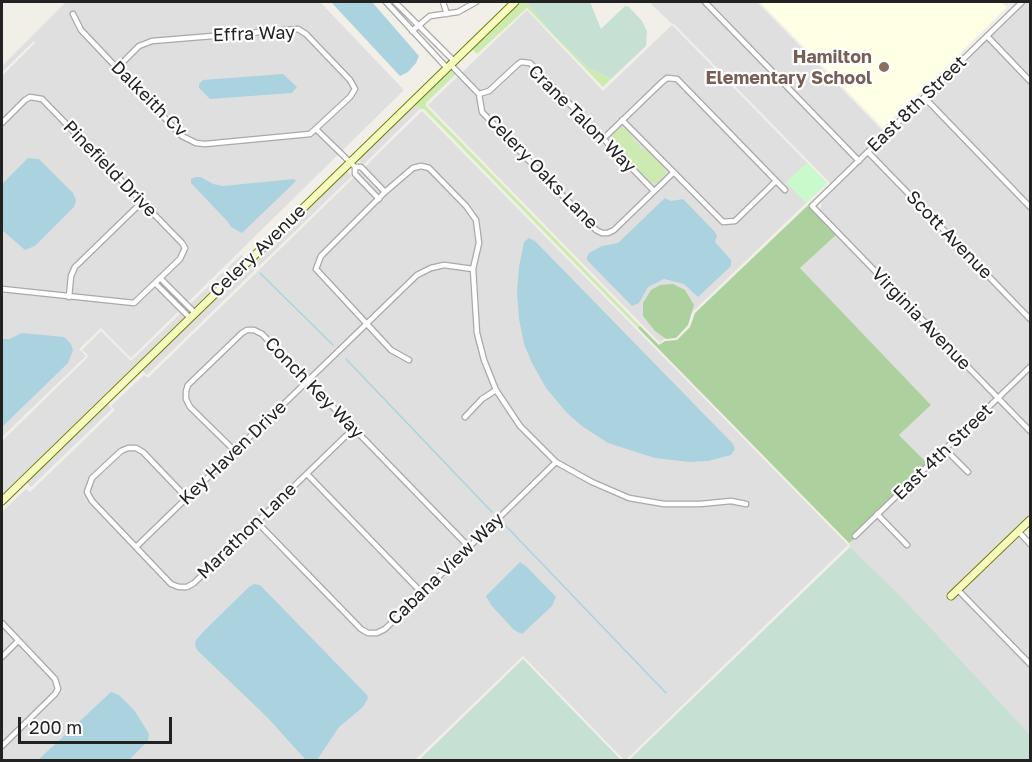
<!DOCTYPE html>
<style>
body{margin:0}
#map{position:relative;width:1032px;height:762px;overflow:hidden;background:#f2efe9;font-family:"Golos Text",sans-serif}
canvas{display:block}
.frame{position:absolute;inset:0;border:3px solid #222;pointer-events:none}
.scale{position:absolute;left:18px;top:717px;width:154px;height:27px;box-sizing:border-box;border:3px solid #222;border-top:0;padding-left:8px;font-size:18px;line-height:21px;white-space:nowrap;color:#222;-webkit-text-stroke:4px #fff;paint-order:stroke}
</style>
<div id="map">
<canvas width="1032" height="762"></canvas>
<div class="frame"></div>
<div class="scale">200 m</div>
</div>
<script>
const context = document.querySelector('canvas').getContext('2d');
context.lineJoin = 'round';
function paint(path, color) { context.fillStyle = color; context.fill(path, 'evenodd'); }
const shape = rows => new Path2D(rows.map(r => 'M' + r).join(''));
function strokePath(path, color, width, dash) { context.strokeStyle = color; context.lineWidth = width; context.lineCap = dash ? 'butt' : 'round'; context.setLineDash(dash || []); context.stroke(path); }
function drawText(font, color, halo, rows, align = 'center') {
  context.font = font + ' "Golos Text",sans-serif'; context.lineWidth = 4.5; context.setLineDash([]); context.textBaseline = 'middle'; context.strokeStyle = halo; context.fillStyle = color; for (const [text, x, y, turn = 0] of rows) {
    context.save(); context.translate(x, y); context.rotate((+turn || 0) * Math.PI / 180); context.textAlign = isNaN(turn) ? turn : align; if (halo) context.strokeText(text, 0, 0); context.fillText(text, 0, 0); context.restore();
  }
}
paint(shape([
 [66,2,320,2,404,90,131,358,101,328,79,349,86,356,2,437,2,76,35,43,34,41,2,72,2,66],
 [649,2,701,2,855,160,825,189,830,184,829,182,674,24,671,23],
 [708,2,757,2,881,129,887,129,859,157],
 [1027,2,1030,2,1030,77,991,37],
 [527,10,603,91,672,25,827,183,660,343,428,105],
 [987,40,1030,85,1030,203,928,97],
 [924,101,1030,210,1030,315,872,152],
 [414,104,420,109,363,165,357,159],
 [422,111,848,545,626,760,624,760,523,656,415,760,2,760,2,512,26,489,30,492,115,410,111,406,144,375,148,378],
 [868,156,1030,323,1030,363,998,394,820,211,822,201],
 [346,170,352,176,147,375,141,369],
 [836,235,994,398,927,463,899,435,931,405,800,268],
 [241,255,245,258,2,496,2,441,87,358,88,355,82,350,101,331,130,360,132,360],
 [1030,371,1030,427,1002,398],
 [107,402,112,409,31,487,25,481],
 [998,402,1030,435,1030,516,947,596,952,600,958,594,1030,668,1030,743,1028,734,850,547,849,543,877,518,908,549,911,545,881,515,945,453,968,476,971,472,949,449],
 [1019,536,1030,548,1030,660,962,590]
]), '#e0dfdf');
paint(shape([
 [760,2,1001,2,1007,7,883,128]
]), '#ffffe5');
paint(shape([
 [519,2,526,2,549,30,587,67,611,79,603,87,527,8,477,54,471,48],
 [450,68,456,74,426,103,426,106,640,326,638,328,424,109,420,109,414,104],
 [621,127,626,128,641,148,646,149,665,169,666,174,657,183,651,183,611,142,611,135]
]), '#cdebb0');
paint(shape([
 [825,189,808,206,836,235,800,268,931,405,899,435,927,463,851,536,854,539,849,543,638,328,640,326,659,345,665,341,677,340,690,327,695,313],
 [673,284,685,290,694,305,688,325,676,338,666,339,655,331,643,316,643,303,651,290,660,285]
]), '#add19e');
paint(shape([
 [526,2,590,2,601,29,625,6,629,7,642,21,647,31,646,46,611,79,587,67,549,30],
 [850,547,906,602,1029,734,1030,760,629,760],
 [523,659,621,760,419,760]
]), '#c6e0d4');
paint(shape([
 [807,163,827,183,806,203,786,182]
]), '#c8facc');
paint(shape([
 [331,2,372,2,419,56,416,63,408,72,400,76],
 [283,74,297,87,292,93,210,99,199,88,199,84,203,80],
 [28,158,39,159,73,193,76,200,74,207,35,246,25,250,2,230,2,184],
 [195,177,201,177,213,184,223,186,294,179,296,181,242,233,231,227,228,222,191,183,191,179],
 [665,198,671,201,683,199,715,232,717,236,715,242,731,260,731,266,698,297,684,284,664,279,648,287,639,303,632,306,587,260,587,257,589,253,602,246,618,243],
 [529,238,535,241,733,444,735,449,731,455,708,461,689,462,655,458,608,443,582,426,567,413,546,388,532,363,524,344,519,319,517,292,519,267,524,242],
 [22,333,64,337,71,344,73,350,68,363,2,427,2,339,9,339],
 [520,562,526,566,556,597,552,606,522,634,514,630,491,605,486,596],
 [254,584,260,585,367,695,368,698,363,707,339,727,317,760,305,759,267,717,197,650,195,644,196,640,204,631,249,587],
 [111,692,119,695,134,710,149,734,148,741,129,760,38,760]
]), '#aad3df');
strokePath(shape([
 [260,273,333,345],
 [346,359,492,512],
 [504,524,666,693]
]), '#aad3df', 1.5);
const street = shape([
 [386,2,447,68],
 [395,2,454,61],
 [443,2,447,14],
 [705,2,859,161],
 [1022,2,812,206,1030,431],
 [73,14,81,30,117,68,182,136,196,143,205,144,310,134,350,97,355,89,350,80,306,34,298,29,152,41,139,46,117,68],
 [412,31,430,16,458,12,476,2],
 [987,36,1030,81],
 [450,64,479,94,482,112,596,230,602,233,608,233,614,230,673,173],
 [479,94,489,91,517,65,521,62,530,63,654,191],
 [924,97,1030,207],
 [622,120,723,222,735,221,776,181],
 [2,123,25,100,30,97,42,99,182,243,185,248,180,259,134,303,2,289],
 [317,130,355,167,361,167,385,192],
 [603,139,661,83,667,78,677,79,785,190],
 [868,152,1030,319],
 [355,167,355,174,379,199],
 [160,278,194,312],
 [155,283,189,317],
 [69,297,71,276,75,267,142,202],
 [409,360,391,350,316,269,321,256,385,192,413,168,421,166,429,168,466,206,476,220,479,243,473,269,477,333,484,360,496,390,520,426,556,462,592,482,629,498,664,504,700,504,731,501,746,504],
 [465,417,482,399,496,390],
 [945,449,968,472],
 [235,451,190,407,186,399,186,391,188,385,242,333,247,330,254,330,262,334,469,547],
 [307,474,422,593],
 [187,498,143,452,136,448,128,448,121,451,92,478,87,492,92,501,171,584,179,587,187,587,194,583,354,428],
 [877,514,907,545],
 [257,522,361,629,368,633,377,633,385,629,556,462],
 [1019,532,1030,544],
 [855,536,1030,367],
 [136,547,417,275,431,268,444,265,473,269],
 [958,590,1030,664],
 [2,623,55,679,58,689,55,694,2,746],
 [2,657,18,641]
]);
const secondary = shape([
 [2,501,515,2],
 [951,596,1030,520]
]);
strokePath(street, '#a9a9a9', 7);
strokePath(secondary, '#707d05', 9);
strokePath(street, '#fff', 4.5);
strokePath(secondary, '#f7fabf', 7);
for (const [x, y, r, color] of [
 [884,67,6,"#8d6e63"]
]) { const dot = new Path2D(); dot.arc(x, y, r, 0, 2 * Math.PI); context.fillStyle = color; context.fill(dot); strokePath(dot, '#fff', 2); }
drawText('18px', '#222', '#fff', [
 ["Effra Way",254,34,-2],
 ["Dalkeith Cv",149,99,45],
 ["East 8th Street",917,104,-44],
 ["Crane Talon Way",582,119,45],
 ["Pinefield Drive",110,169,46],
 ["Celery Oaks Lane",542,172,46],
 ["Scott Avenue",949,235,46],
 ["Celery Avenue",258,251,-44],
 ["Virginia Avenue",921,319,46],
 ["Conch Key Way",314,388,46],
 ["East 4th Street",943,452,-44],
 ["Key Haven Drive",233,453,-44],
 ["Marathon Lane",247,531,-44],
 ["Cabana View Way",446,569,-44]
]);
drawText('bold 18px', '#785e54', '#fff', [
 ["Hamilton",872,57],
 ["Elementary School",872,78]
], 'right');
</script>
